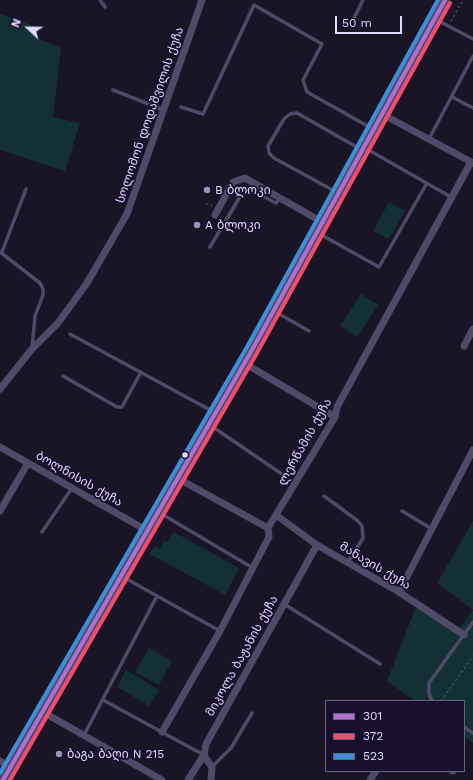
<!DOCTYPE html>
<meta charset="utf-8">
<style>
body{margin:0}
#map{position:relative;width:473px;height:780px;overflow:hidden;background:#1a1526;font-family:"Work Sans",sans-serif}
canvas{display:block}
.legend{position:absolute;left:325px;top:700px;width:140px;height:72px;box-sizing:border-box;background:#170f2c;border:1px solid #686080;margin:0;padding:5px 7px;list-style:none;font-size:12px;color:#e1daff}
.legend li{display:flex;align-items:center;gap:8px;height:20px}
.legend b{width:20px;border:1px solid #686080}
.north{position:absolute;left:8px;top:8px;width:40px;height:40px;-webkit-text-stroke:3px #170f2c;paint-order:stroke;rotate:292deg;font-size:11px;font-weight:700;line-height:16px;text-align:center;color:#e1daff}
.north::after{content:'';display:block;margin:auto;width:14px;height:18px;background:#e1daff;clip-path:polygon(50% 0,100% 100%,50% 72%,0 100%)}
.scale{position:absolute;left:335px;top:16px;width:67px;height:18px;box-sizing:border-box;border:2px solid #e1daff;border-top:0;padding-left:5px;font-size:12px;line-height:14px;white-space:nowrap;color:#e1daff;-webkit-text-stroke:3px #170f2c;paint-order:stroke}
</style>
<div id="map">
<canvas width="473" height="780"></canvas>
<ul class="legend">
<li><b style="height:5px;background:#b36fd0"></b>301</li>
<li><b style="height:5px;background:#f44d6c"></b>372</li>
<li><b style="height:5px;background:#3a90db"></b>523</li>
</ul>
<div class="north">N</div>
<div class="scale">50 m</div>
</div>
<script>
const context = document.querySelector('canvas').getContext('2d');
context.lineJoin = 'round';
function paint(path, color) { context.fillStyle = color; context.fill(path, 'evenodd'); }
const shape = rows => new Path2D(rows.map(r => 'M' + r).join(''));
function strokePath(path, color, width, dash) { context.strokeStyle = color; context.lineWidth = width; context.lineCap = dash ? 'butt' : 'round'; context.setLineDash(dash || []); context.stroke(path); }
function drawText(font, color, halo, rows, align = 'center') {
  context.font = font + ' "Work Sans","Noto Sans Georgian",sans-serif'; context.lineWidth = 3.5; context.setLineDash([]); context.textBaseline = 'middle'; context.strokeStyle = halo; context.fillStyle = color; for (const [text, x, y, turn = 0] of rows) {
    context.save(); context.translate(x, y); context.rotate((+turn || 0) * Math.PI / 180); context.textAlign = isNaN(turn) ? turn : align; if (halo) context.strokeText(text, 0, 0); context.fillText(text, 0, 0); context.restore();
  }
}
paint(shape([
 [0,14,40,28,34,37,61,48,53,117,80,123,65,171,0,150],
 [389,202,405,211,389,239,373,231],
 [361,294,378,305,357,337,340,326],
 [473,521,473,743,464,736,464,701,415,701,387,681,416,607,456,633,473,610,437,583],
 [174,532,239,568,225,595,150,554,154,546,159,549,164,541,167,542],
 [149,648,172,661,159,685,135,672],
 [126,670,159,690,149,706,117,687]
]), '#133034');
strokePath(shape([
 [451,21,463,0],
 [206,204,212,206],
 [441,701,473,656]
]), '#485667', 1.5, [2, 3]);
strokePath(shape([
 [100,0,105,7],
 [435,19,473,39],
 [353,20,363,0],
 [113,90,164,110],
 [452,97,473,108],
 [181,107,203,114,254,5,322,44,303,80,307,92,373,129],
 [429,139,473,56],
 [365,148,451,197],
 [338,193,274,158,269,153,268,146,284,119,290,114,297,113,362,150],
 [318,233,379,267,427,183],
 [210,247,244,190,249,189,276,203,281,198],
 [0,252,40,283,43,289,43,295,35,316,32,348],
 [2,252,26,189],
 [274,311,309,331],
 [70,334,214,412],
 [63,376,117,407,122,407,141,372],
 [210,425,295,483],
 [324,496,358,521,362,526,363,538,348,562],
 [402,511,432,529],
 [160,513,253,568],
 [42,532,72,488],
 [123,577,220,631],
 [284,604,380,664],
 [103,700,204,755],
 [432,701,429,694,429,683,473,622],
 [464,727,473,733],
 [84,735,157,596],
 [212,767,231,748,252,713]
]), '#4e4a67', 3.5);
strokePath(shape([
 [382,114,473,163],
 [215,215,233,182,245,178,322,222],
 [464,346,473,329],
 [244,363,335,417],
 [0,389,32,349,58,323,87,283,127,214,202,0],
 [0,447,146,530],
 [177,478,268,528],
 [0,511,28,463],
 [276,515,317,545,399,592,464,635],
 [399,592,473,450],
 [43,712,162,780],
 [162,732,220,631,269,537,268,528,335,417,337,407,471,162],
 [0,761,10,767],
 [452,771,453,771],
 [188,780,204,755],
 [211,780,212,768,204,755,206,744,317,545],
 [370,780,376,771]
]), '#4e4a67', 7);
strokePath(shape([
 [3,780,252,350,445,0]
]), '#524d6c', 10);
strokePath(shape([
 [3,780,252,350,445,0]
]), '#b36fd0', 4);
strokePath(shape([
 [10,780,257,353,450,3]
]), '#f44d6c', 4);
strokePath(shape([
 [0,773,247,347,438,0]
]), '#3a90db', 4);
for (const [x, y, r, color] of [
 [207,190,4,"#9b95b3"],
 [197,225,4,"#9b95b3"],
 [185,455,3.5,"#e1daff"],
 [59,754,4,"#9b95b3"]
]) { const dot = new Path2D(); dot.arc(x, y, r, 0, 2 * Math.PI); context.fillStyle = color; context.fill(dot); strokePath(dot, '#170f2c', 1.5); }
drawText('12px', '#e1daff', '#170f2c', [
 ["სოლომონ დოდაშვილის ქუჩა",150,115,-71],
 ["ლერწამის ქუჩა",305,442,-61],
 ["ბოლნისის ქუჩა",79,479,30],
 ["მანავის ქუჩა",375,566,31],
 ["მიკოლა ბაჟანის ქუჩა",242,656,-61]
]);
drawText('12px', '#e1daff', '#170f2c', [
 ["B ბლოკი",215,190],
 ["A ბლოკი",205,225],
 ["ბაგა ბაღი N 215",67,754]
], 'left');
</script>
